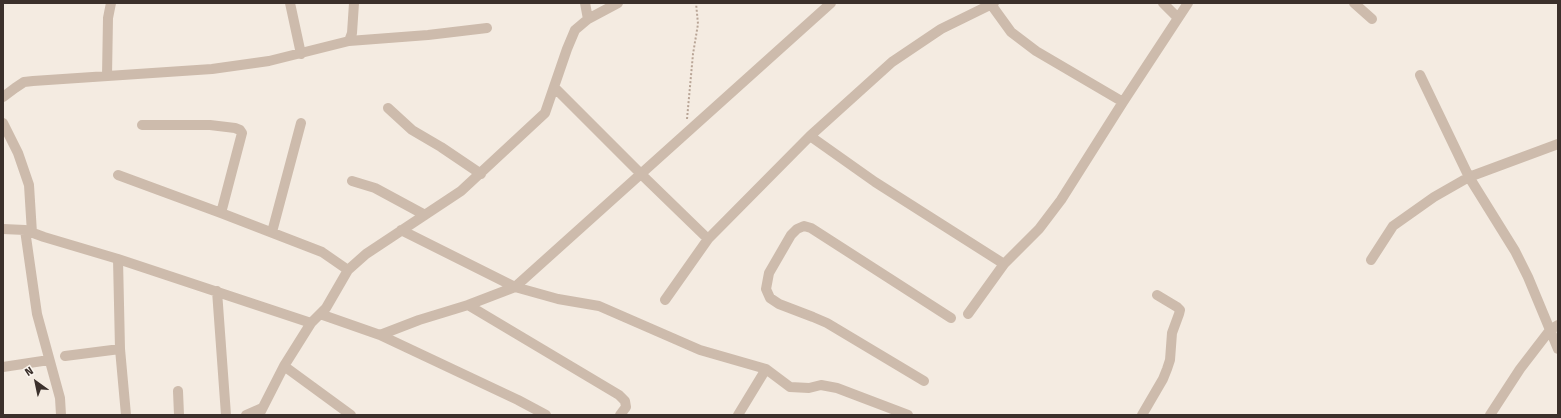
<!DOCTYPE html>
<style>
body{margin:0}
#map{position:relative;width:1561px;height:418px;overflow:hidden;background:#f4ebe1;font-family:"Fira Sans",sans-serif}
canvas{display:block}
.frame{position:absolute;inset:0;border:4px solid #3b302b;pointer-events:none}
.north{position:absolute;left:16px;top:362px;width:40px;height:40px;-webkit-text-stroke:3px #fbf5ee;paint-order:stroke;rotate:327deg;font-size:11px;font-weight:700;line-height:16px;text-align:center;color:#3b302b}
.north::after{content:'';display:block;margin:auto;width:14px;height:18px;background:#3b302b;clip-path:polygon(50% 0,100% 100%,50% 72%,0 100%)}
</style>
<div id="map">
<canvas width="1561" height="418"></canvas>
<div class="frame"></div>
<div class="north">N</div>
</div>
<script>
const context = document.querySelector('canvas').getContext('2d');
context.lineJoin = 'round';
const shape = rows => new Path2D(rows.map(r => 'M' + r).join(''));
function strokePath(path, color, width, dash) { context.strokeStyle = color; context.lineWidth = width; context.lineCap = dash ? 'butt' : 'round'; context.setLineDash(dash || []); context.stroke(path); }
strokePath(shape([
 [687,119,693,54,698,24,696,3]
]), '#b9a596', 2, [2, 2]);
strokePath(shape([
 [290,3,301,54],
 [585,3,588,19],
 [990,3,1011,32,1036,51,1123,102],
 [1163,3,1178,18],
 [1354,3,1372,19],
 [349,41,428,35,487,28],
 [1420,75,1469,177,1515,251,1528,277,1558,349],
 [107,76,108,18,111,3],
 [554,87,641,174,708,239],
 [3,97,15,88,24,82,33,81,212,69,269,61,349,41,352,33,354,3],
 [388,108,412,130,441,147,481,174],
 [3,123,18,153,29,185,32,233],
 [142,125,210,125,235,128,240,130,242,133,221,213],
 [810,136,875,182,1004,264],
 [118,175,221,213,322,252,348,270],
 [352,181,375,188,425,215],
 [3,229,25,230,44,237,118,259,311,323],
 [25,230,37,314,60,398,61,415],
 [401,230,515,287,558,299,599,306,700,350,766,369,790,387,809,388,821,385,837,388,908,415],
 [272,232,301,123],
 [118,259,120,349,126,415],
 [1371,260,1393,226,1434,197,1469,177,1558,144],
 [217,291,226,415],
 [665,300,708,239,810,136,892,62,941,29,994,3],
 [468,305,619,395,625,401,626,407,620,415],
 [320,314,380,335,419,320,468,305,515,287,831,3],
 [968,314,1004,264,1039,229,1061,200,1123,102,1188,3],
 [380,335,518,400,546,415],
 [65,356,120,349],
 [284,366,351,415],
 [3,367,49,360],
 [924,381,827,323,813,317,779,304,770,298,766,289,769,273,791,235,797,229,804,226,811,228,951,318],
 [178,391,179,415],
 [246,415,262,408],
 [259,415,284,366,311,323,326,308,348,270,366,254,461,191,545,113,567,49,575,30,588,19,618,3],
 [738,415,766,369],
 [1142,415,1163,379,1167,369,1170,360,1172,333,1179,314,1180,310,1177,307,1157,295],
 [1490,415,1520,369,1550,330,1558,325]
]), '#cdbbac', 10);
</script>
